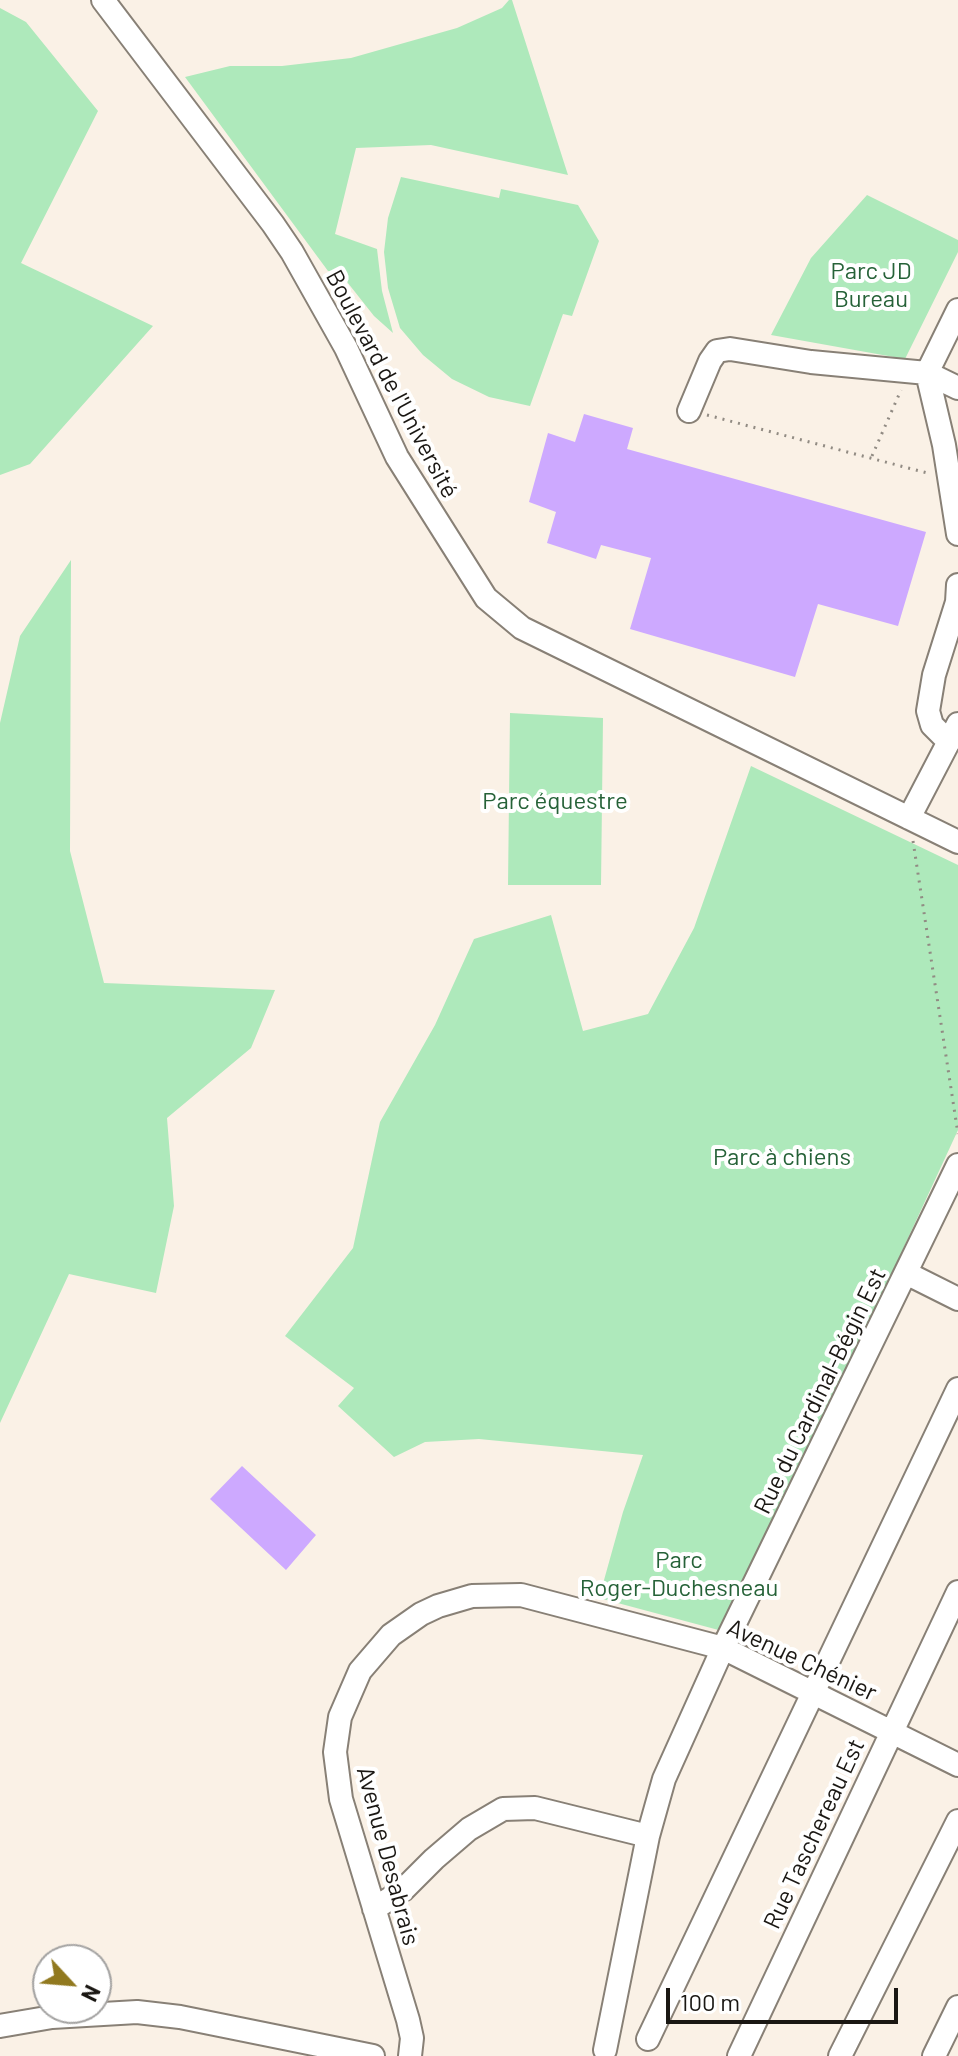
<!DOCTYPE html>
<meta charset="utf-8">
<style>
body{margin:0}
#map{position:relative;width:958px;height:2056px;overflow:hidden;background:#faf1e6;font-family:Barlow,sans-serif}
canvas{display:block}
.north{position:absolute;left:32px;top:1944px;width:80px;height:80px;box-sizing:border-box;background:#fff;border:2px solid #a3a2a1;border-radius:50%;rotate:116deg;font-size:22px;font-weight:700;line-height:32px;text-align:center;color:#1a1713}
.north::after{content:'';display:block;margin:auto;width:28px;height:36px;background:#91791f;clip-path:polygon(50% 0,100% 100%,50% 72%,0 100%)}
.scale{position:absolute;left:666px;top:1988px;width:232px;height:36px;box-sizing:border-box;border:4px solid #1a1713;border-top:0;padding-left:10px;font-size:24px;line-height:28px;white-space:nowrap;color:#1a1713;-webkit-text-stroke:6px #fff;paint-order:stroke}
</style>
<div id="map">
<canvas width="958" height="2056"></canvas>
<div class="north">N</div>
<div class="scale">100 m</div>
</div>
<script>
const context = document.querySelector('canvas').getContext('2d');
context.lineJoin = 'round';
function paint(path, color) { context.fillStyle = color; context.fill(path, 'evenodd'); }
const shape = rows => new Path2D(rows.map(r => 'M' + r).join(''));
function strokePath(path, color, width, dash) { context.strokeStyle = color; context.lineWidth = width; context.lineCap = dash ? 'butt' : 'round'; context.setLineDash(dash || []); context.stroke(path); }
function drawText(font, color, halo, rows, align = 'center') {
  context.font = font + ' Barlow,sans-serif'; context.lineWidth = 8; context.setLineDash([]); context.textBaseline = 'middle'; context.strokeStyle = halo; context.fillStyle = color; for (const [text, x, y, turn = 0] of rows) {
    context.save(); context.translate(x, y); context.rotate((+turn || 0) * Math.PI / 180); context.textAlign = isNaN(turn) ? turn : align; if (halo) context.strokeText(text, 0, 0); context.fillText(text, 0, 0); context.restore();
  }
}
paint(shape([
 [509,0,512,0,568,175,431,145,356,148,335,234,377,249,382,291,393,333,374,316,340,273,328,271,185,77,230,66,282,66,351,58,457,28,502,8],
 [0,8,26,22,98,111,21,263,153,326,30,464,0,475],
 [401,177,499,198,501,189,578,205,599,241,572,316,563,314,530,406,489,397,452,379,423,355,400,328,388,288,384,252,388,218],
 [867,195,958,240,958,252,905,359,771,335,811,258],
 [71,560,70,851,104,983,275,990,251,1048,167,1118,174,1206,156,1293,69,1274,0,1423,0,723,20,636],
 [510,713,603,718,601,885,508,885],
 [751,766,958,865,958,1130,726,1632,599,1598,623,1512,643,1455,479,1439,425,1442,394,1457,338,1406,354,1388,285,1336,353,1248,380,1122,435,1025,474,939,551,915,583,1031,648,1014,694,928]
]), '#aee9bb');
paint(shape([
 [584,414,633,428,627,449,926,532,898,626,818,604,795,677,630,629,651,558,601,545,596,559,547,543,556,512,529,502,548,433,575,442],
 [242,1466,316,1535,286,1570,210,1499]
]), '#cda9ff');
const minor = shape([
 [103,0,273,224,292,252,346,348,397,457,486,598,522,628,958,842],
 [927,373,944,445,958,534],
 [927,373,958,310],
 [689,411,710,361,717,351,730,349,811,362,927,373,958,388],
 [949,742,932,725,928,711,934,675,957,602,958,585],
 [909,818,958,724],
 [906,1273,958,1299],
 [374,1909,403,1890,434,1859,469,1829,503,1809,535,1808,648,1836],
 [0,2026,52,2017,137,2012,180,2017,373,2056],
 [648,2039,958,1389],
 [605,2050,648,1836,664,1779,723,1648,958,1165],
 [410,2056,412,2038,408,2020,341,1799,335,1752,340,1717,360,1671,391,1635,421,1614,438,1606,472,1596,521,1595,723,1648,958,1765],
 [739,2056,958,1592],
 [840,2056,958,1821],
 [934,2056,958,2007]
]);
strokePath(minor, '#888076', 26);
strokePath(shape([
 [707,415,931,474],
 [872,456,901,390],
 [913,841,958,1134]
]), '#918b83', 3, [2, 6]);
strokePath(minor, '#fff', 22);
drawText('24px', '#266238', '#fff', [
 ["Parc JD",871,271],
 ["Bureau",871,299],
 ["Parc équestre",555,801],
 ["Parc à chiens",782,1157],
 ["Parc",679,1560],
 ["Roger-Duchesneau",679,1588]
]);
drawText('24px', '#1a1713', '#fff', [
 ["Boulevard de l'Université",392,384,62],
 ["Rue du Cardinal-Bégin Est",820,1391,-64],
 ["Avenue Chénier",802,1660,25],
 ["Rue Taschereau Est",814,1834,-65],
 ["Avenue Desabrais",388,1856,75]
]);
</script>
